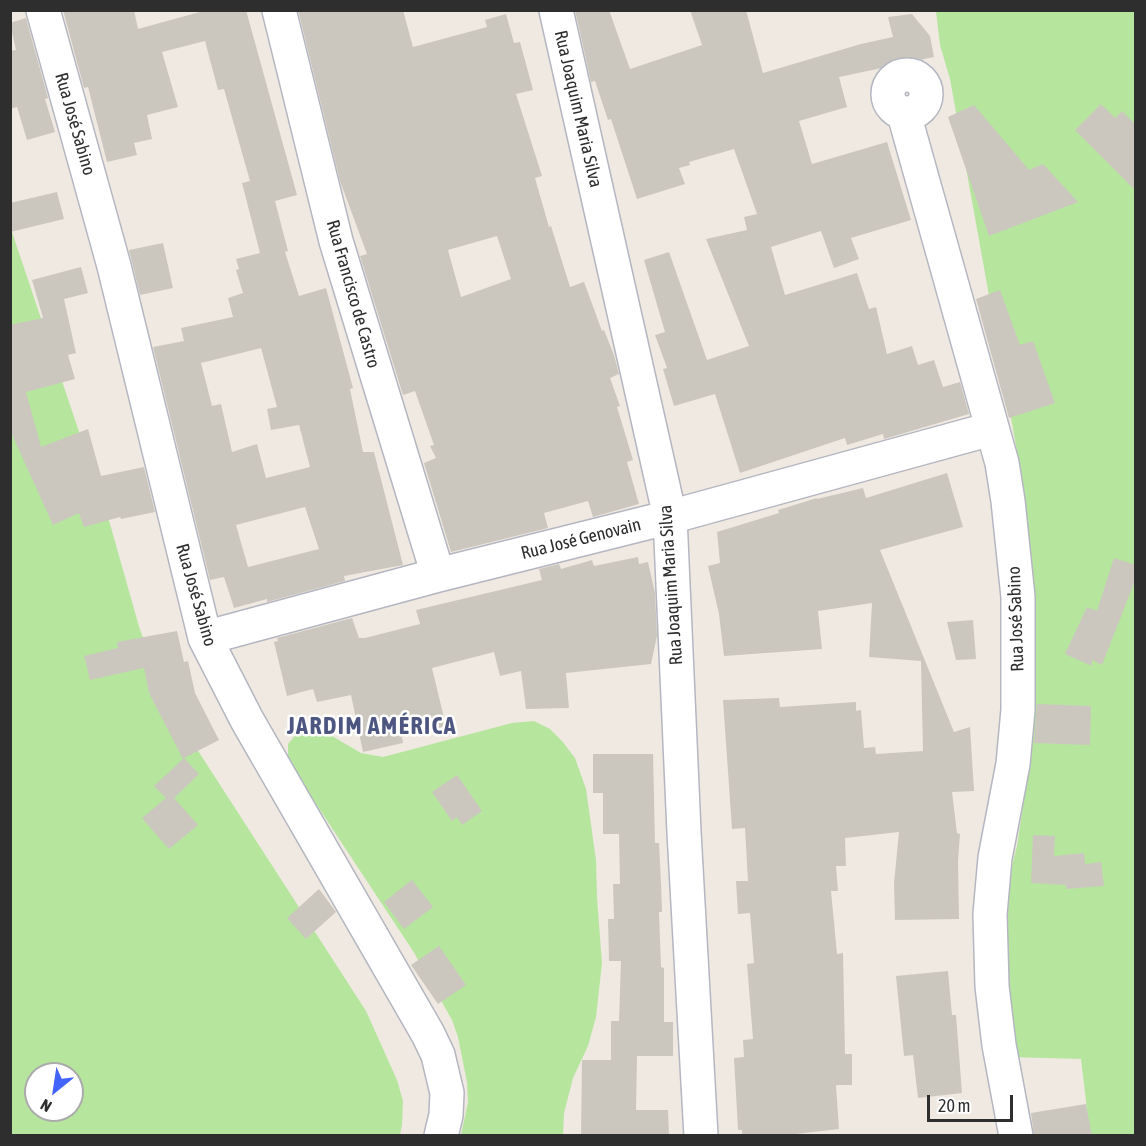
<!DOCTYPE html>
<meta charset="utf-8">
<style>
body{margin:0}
#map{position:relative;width:1146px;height:1146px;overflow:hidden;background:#efe9e1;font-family:"Asap Condensed",sans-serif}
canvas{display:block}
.frame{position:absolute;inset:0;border:12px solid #2e2e2e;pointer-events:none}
.north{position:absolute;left:24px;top:1062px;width:60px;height:60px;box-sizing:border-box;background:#fff;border:2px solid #ababab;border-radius:50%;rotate:210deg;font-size:16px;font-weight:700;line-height:24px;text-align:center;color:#2e2e2e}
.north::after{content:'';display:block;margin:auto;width:21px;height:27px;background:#4264fb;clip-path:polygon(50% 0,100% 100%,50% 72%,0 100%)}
.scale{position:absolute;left:927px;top:1095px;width:86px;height:27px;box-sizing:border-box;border:3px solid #2e2e2e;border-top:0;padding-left:8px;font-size:18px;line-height:21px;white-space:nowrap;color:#2e2e2e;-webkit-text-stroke:4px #fff;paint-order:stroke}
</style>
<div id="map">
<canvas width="1146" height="1146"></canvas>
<div class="frame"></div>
<div class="north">N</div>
<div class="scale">20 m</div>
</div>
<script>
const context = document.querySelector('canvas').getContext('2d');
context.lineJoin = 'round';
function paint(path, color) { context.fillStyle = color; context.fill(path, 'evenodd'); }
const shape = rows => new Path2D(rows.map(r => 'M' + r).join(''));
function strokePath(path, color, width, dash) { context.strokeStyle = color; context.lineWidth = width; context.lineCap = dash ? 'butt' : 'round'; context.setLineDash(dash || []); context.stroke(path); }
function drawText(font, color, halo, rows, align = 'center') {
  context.font = font + ' "Asap Condensed",sans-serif'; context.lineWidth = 5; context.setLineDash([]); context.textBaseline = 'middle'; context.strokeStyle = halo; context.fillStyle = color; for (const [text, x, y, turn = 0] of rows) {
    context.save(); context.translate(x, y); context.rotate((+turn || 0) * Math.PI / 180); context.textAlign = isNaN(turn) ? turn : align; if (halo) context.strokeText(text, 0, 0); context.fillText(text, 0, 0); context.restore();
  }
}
paint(shape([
 [936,11,1135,11,1135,1135,1090,1135,1081,1059,1010,1057,1001,956,1007,886,1017,846,1028,773,1034,683,1035,595,1019,462,950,79,940,45],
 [10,226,110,524,140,630,173,712,366,1011,397,1080,403,1101,402,1125,400,1135,11,1135],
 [36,1074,72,1074,72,1110,36,1110],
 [534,721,550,729,562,741,575,758,586,789,596,860,597,898,602,963,596,1017,588,1046,573,1078,564,1113,563,1135,461,1135,468,1102,467,1082,458,1037,452,1020,413,951,291,766,288,757,288,744,298,732,315,729,332,736,361,753,383,757,512,723]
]), '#b6e59e');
paint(shape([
 [63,10,134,10,138,29,207,10,246,10,297,195,275,201,288,251,285,252,299,296,326,288,353,388,350,389,363,452,374,452,403,565,344,576,345,581,267,602,267,599,234,608,224,577,210,580,153,347,184,341,181,328,233,317,228,298,243,293,236,270,239,269,236,259,260,253,242,183,250,181,224,89,218,90,205,41,162,52,178,107,147,115,152,139,134,143,137,155,107,162,88,87,84,88],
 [261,348,277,407,267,409,271,430,299,425,310,467,266,478,257,444,232,452,221,404,212,406,201,363],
 [305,507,319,549,248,567,236,525],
 [298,10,403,10,413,47,487,27,485,20,506,14,514,43,520,42,533,90,516,94,542,176,535,178,549,227,551,226,570,287,584,282,602,331,604,330,614,355,619,374,610,378,620,406,617,407,633,460,627,462,639,504,593,517,588,501,544,513,548,528,451,552,424,463,436,458,430,446,434,445,415,391,403,395,360,256,367,254,340,181],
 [497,236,511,279,461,297,448,250],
 [575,10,609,10,630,69,702,45,690,10,746,10,763,73,861,44,893,37,888,17,912,14,930,36,934,57,839,77,847,107,799,121,812,164,887,142,911,220,851,238,859,259,834,268,821,231,771,247,785,295,857,273,869,309,876,307,887,354,912,346,918,365,934,360,943,387,960,382,969,414,884,439,883,434,847,445,845,438,740,473,715,394,674,406,663,369,667,368,655,335,665,332,644,260,669,252,707,360,749,346,706,239,747,230,744,217,757,214,734,149,689,162,690,165,679,168,685,184,637,199,611,119,608,120,595,81,591,82],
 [26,18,48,98,45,99,55,132,27,140,17,107,10,109,10,51,16,50,10,23],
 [1101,104,1115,118,1122,111,1136,125,1136,191,1075,130],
 [974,105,1029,170,1043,164,1078,202,989,236,948,117],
 [57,192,64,219,10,232,10,203],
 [163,243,173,288,140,295,129,250],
 [81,267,88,293,64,299,76,353,68,355,75,379,26,392,41,447,88,429,101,476,144,467,155,512,121,519,120,517,84,527,79,513,53,525,10,430,10,325,43,318,32,280],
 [1000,290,1020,345,1033,341,1055,403,1009,418,976,299],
 [947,473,963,527,880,550,954,732,970,727,974,791,952,792,957,833,960,834,958,861,959,919,895,920,894,883,899,832,845,838,846,866,836,866,838,891,831,891,837,954,843,953,845,1054,852,1054,852,1085,836,1085,839,1129,779,1136,742,1136,742,1130,738,1130,734,1058,744,1057,743,1040,753,1039,747,964,754,963,750,913,738,914,736,881,748,881,745,828,732,829,723,700,779,698,780,707,856,702,856,711,861,710,864,748,875,747,876,754,923,751,921,661,869,657,872,603,818,611,822,649,724,656,719,614,708,566,720,563,717,532,779,513,778,510,817,498,817,499,863,488,866,498],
 [638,557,639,564,648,562,655,593,657,636,651,664,566,673,569,708,526,709,521,671,500,676,494,652,432,668,446,726,402,737,403,743,363,752,351,695,317,702,313,689,287,696,274,642,278,641,277,638,352,618,359,638,365,638,420,624,416,610,542,580,539,569,559,564,561,569,592,560,594,566],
 [1114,558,1136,565,1136,578,1102,665,1092,660,1092,666,1065,654,1087,607,1097,611],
 [973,620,976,659,956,660,947,622],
 [177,631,184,662,188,661,195,693,219,740,184,758,199,774,174,798,198,825,169,849,142,818,166,798,154,786,183,759,149,693,144,668,90,680,84,656,118,648,117,642],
 [1037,704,1091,706,1090,745,1034,743],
 [593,754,653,754,655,843,659,843,661,883,662,912,659,912,661,967,664,968,664,1022,673,1022,673,1056,637,1056,636,1110,668,1110,669,1136,581,1136,582,1060,611,1060,611,1021,619,1021,621,961,609,961,608,919,614,919,613,884,620,884,619,834,603,834,603,793,593,793],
 [457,775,482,811,462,825,457,817,452,821,432,792],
 [1033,835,1055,836,1054,856,1084,853,1085,864,1101,862,1104,886,1066,889,1066,885,1031,883],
 [412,880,433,907,404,929,384,902],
 [319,889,336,912,306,939,287,918],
 [439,946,466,985,438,1004,411,965],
 [948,971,952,1015,956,1015,962,1093,918,1098,913,1055,904,1056,896,976],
 [1086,1104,1092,1136,1034,1136,1031,1113]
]), '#cbc7bf');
const street = shape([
 [43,10,114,266,205,638,247,720,428,1034,438,1055,447,1093,446,1115,441,1136],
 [279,10,336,241,438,575],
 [556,10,670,517,684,832,701,1136],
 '888 94a19 19 0 1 1 38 0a19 19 0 1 1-38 0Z',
 [904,114,1002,463,1008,501,1018,597,1018,710,1013,764,995,858,990,914,992,986,999,1045,1016,1136],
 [205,638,438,575,670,517,991,429]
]);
strokePath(street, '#b4b7c1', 36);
strokePath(street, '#fff', 33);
drawText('18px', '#2e2e2e', '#fff', [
 ["Rua Joaquim Maria Silva",578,109,77],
 ["Rua José Sabino",75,124,74],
 ["Rua Francisco de Castro",353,294,74],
 ["Rua José Genovain",581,539,-14],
 ["Rua Joaquim Maria Silva",671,585,-94],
 ["Rua José Sabino",196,595,74],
 ["Rua José Sabino",1016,619,-92]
]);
context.letterSpacing = '1.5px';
drawText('bold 24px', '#4d5680', '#fff', [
 ["JARDIM AMÉRICA",372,726]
]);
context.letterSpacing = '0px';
</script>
